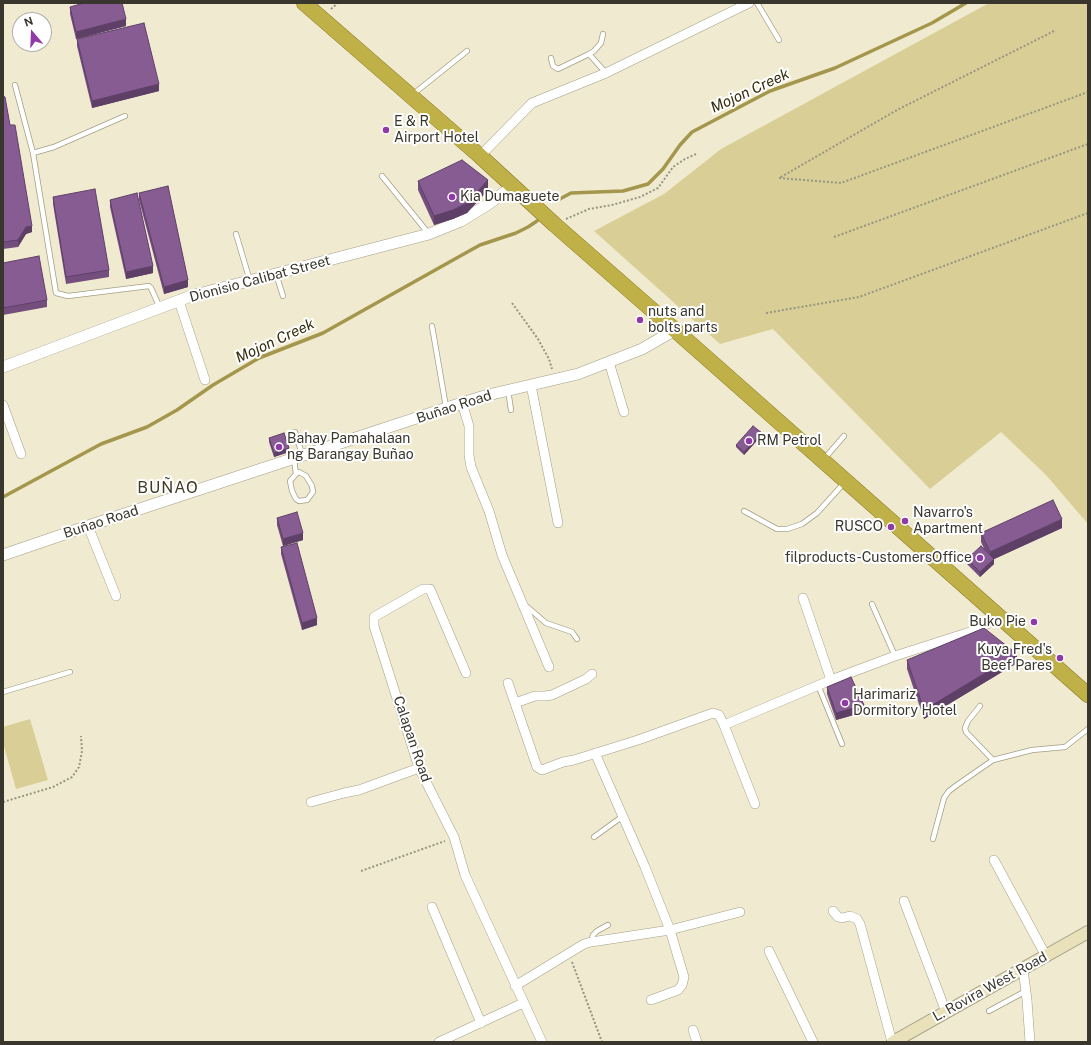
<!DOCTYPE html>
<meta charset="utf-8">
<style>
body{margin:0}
#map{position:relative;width:1091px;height:1045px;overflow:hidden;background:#f0ebd0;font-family:"Public Sans",sans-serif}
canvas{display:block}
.frame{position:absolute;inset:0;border:4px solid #39372d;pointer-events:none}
.north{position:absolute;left:12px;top:12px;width:40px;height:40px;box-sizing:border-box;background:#fff;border:1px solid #b0afab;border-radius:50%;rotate:341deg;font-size:11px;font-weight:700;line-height:16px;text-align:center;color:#39372d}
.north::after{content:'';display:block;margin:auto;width:14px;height:18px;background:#903aa7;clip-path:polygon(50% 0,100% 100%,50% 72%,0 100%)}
</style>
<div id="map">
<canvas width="1091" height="1045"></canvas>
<div class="frame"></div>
<div class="north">N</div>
</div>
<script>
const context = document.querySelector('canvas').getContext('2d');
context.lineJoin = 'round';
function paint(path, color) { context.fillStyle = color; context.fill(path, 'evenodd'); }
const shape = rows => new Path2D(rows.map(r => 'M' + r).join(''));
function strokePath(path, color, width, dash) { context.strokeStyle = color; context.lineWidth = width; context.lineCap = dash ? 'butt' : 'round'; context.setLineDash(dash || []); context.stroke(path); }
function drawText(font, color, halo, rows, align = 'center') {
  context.font = font + ' "Public Sans",sans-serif'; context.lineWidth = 4; context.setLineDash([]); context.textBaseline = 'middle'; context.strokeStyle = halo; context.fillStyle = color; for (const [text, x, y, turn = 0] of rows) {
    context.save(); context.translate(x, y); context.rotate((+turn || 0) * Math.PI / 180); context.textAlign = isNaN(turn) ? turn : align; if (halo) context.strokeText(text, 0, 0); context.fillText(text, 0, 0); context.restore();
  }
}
paint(shape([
 [989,3,1088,3,1088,524,1046,475,1001,432,930,489,773,329,720,344,594,231,664,194,721,149],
 [30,719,48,780,16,789,3,743,3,727]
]), '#d9cf96');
strokePath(shape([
 [556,201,571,193,623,191,648,184,663,169,680,145,692,132,770,91,835,68,932,23,966,3],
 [3,497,101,444,147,427,177,410,213,385,259,358,323,333,462,255,480,245,516,233,528,227,537,221]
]), '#a4964c', 3.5);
const service = shape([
 [757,3,779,40],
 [589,54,594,51,601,43,603,34],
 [551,58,553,66,558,69,589,54,606,73],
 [15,85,33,153],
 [412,95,467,51],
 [125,116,54,147,33,153,56,293,68,296,149,286,151,288,160,308],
 [382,176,429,234],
 [236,234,250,281],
 [276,274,283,296],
 [432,326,446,407],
 [508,390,511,410],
 [295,432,302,454],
 [294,459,296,474,290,481,292,491,296,499,299,501,307,500,313,492,312,486,306,476,299,472,296,474],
 [824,459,844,436],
 [744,511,777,529,787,529,802,524,817,513,845,482],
 [872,604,895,656],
 [525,605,546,623,572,632,577,639],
 [818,685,842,744],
 [3,692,70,672],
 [980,706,968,721,965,728,966,732,993,760],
 [594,837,623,816],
 [933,839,944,798,949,791,957,785,993,760,1032,750,1065,747,1088,729],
 [591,942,593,935,597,931,608,925],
 [989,1011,1026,991]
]);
const minor = shape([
 [480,156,532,103,606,73,749,3],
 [179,301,205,380],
 [609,362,624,412],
 [531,385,558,523],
 [462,403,469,426,469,455,471,467,489,511,502,555,549,667],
 [3,405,21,454],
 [88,526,116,596],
 [803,598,831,680],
 [466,673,430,589,423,589,374,617,374,626,419,768,454,837,465,875,542,1042],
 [508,683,537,767,542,770,563,762,574,760,638,740,713,713,719,715,724,725,831,680,895,656,970,632,1000,618],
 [515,703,535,696,545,696,552,695,586,679,592,674],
 [724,725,755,804],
 [595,753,645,867,670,930,684,977,682,985,678,990,651,1000],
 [311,802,344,793,359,790,419,768],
 [994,860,1046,956],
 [904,901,946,1012],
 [432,907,481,1023],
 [833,911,838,917,842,918,850,916,857,919,860,924,892,1042],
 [769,951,813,1042],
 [1023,969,1027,1000,1030,1042],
 [515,986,584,944,591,942,670,930,740,912],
 [693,1030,697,1042],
 [439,1042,523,1003]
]);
const tertiary = shape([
 [3,367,191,296,429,234,461,221,487,205,513,186],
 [3,555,88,526,462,403,488,395,578,374,642,349,675,330]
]);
const secondary = shape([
 [893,1042,1088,932]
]);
const trunk = shape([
 [304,3,480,156,554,224,675,330,1088,695]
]);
strokePath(service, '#a39f85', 6);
strokePath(minor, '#a39f85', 10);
strokePath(tertiary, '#a39f85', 12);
strokePath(secondary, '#a39f85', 14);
strokePath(trunk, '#877921', 16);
strokePath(shape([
 [331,9,338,3],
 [1054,31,897,110,779,178,841,183,1088,92],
 [566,219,589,209,612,205,640,197,658,188,673,167,685,159,696,154],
 [834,237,1088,144],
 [512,303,538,339,549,359,552,369],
 [766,313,859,297,1088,213],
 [3,802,53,787,72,777,79,767,82,751,81,736],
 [361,871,445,841],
 [572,962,602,1042]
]), '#989582', 2, [2, 2]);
strokePath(service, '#fff', 4.5);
strokePath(minor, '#fff', 9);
strokePath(tertiary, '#fff', 11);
strokePath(secondary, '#e8e1ba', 12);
strokePath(trunk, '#c0b048', 15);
paint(shape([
 [70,7,126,26,76,39,70,14],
 [77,39,159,91,92,108,77,46],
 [3,96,32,232,26,234,18,247,3,249],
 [418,181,488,190,467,213,453,219,434,225,418,190],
 [139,193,188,287,164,294,139,200],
 [53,197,109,270,109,277,66,284,53,204],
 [110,200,153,273,126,279,110,207],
 [3,263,47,300,47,307,3,315],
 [762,435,744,455,736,447,736,445],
 [269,438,289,452,274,457,269,442],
 [277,518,303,540,283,546,277,525],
 [1062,528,994,559,994,564,980,577,967,564,967,559,985,551,981,542,981,533],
 [281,547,317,625,302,630,281,554],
 [907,660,1017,663,924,719,907,669],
 [827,687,864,712,836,720,827,694]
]), '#744f7e');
paint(shape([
 [126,19,126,26,76,39,76,32],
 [159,84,159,91,92,108,92,101],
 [488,180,488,190,467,213,453,219,434,225,434,216],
 [32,226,32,232,26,234,18,247,18,240,26,227],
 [153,266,153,273,126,279,126,272],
 [188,280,188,287,164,294,164,287],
 [762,433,762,435,744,455,744,452],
 [289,448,289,452,274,457,274,453],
 [1062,519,1062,528,990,561,990,552],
 [303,533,303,540,283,546,283,539],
 [994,559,994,564,980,577,980,572],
 [317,618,317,625,302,630,302,623],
 [1017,654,1017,663,924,719,924,710],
 [864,705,864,712,836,720,836,713]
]), '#5e4067');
const building = shape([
 [84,3,122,3,126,19,76,32,70,7,84,3],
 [144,23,159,84,92,101,77,39,144,23],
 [3,96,5,97,10,125,15,125,32,226,26,227,18,240,3,242,3,96],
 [462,160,488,180,467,203,453,210,434,216,418,181,462,160],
 [168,186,188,280,164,287,139,193,168,186],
 [95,189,109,270,66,277,53,197,95,189],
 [137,193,153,266,126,272,110,200,137,193],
 [39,256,47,300,3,308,3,263,39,256],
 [753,426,762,433,744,452,736,445,753,426],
 [284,433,289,448,274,453,269,438,284,433],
 [1053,500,1062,519,990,552,981,533,1053,500],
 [297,512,303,533,283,539,277,518,297,512],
 [297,543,317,618,302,623,281,547,297,543],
 [981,546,994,559,980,572,967,559,981,546],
 [984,628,1017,654,924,710,907,660,984,628],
 [851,677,864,705,836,713,827,687,851,677]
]);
paint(building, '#875c93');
strokePath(building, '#5e4067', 1);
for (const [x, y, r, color] of [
 [386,130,4,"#903aa7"],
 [452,197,4,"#903aa7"],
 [640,320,4,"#903aa7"],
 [749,441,4,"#903aa7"],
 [279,447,4,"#903aa7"],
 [905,521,4,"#903aa7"],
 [891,527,4,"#903aa7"],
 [980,558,4,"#903aa7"],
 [1034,622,4,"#903aa7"],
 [1060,658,4,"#903aa7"],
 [845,703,4,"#903aa7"]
]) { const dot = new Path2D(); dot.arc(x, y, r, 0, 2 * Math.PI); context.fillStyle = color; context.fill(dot); strokePath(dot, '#fff', 1.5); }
drawText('14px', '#39372d', '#fff', [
 ["E & R",394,122],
 ["Airport Hotel",394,138],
 ["Kia Dumaguete",460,197],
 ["nuts and",648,312],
 ["bolts parts",648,328],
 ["Bahay Pamahalaan",287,439],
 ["ng Barangay Buñao",287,455],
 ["RM Petrol",757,441],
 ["Navarro's",913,513],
 ["Apartment",913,529],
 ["RUSCO",883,527,"right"],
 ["filproducts-CustomersOffice",972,558,"right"],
 ["Buko Pie",1026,622,"right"],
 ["Kuya Fred's",1052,650,"right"],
 ["Beef Pares",1052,666,"right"],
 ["Harimariz",853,695],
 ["Dormitory Hotel",853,711]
], 'left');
drawText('14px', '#39372d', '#fff', [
 ["Dionisio Calibat Street",260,279,-15],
 ["Buñao Road",454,407,-18],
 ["Buñao Road",101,522,-18],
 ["Calapan Road",412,739,71],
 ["L. Rovira West Road",990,987,-29]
]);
drawText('italic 15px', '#342e0d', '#fff', [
 ["Mojon Creek",750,91,-25],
 ["Mojon Creek",275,341,-25]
]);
context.letterSpacing = '1px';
drawText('16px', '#3f3b25', '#fff', [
 ["BUÑAO",168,488]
]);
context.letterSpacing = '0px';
</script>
